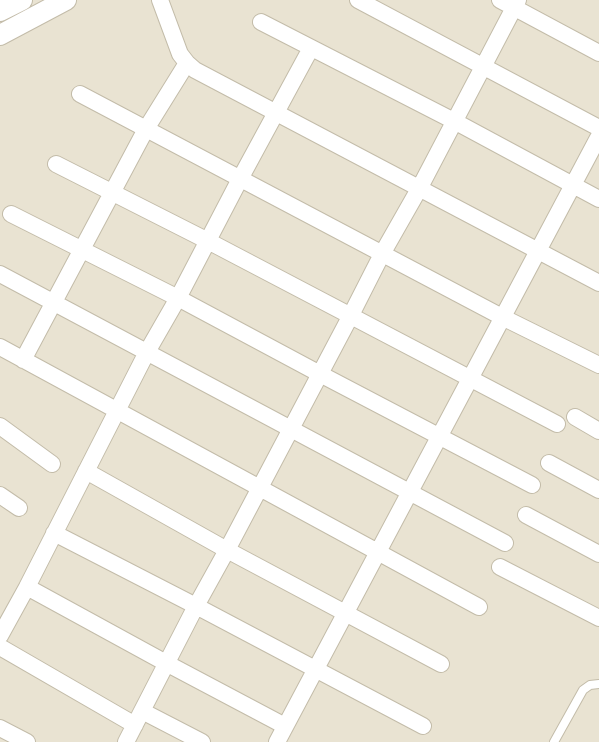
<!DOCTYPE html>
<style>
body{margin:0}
canvas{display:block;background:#f4f1e4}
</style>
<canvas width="599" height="742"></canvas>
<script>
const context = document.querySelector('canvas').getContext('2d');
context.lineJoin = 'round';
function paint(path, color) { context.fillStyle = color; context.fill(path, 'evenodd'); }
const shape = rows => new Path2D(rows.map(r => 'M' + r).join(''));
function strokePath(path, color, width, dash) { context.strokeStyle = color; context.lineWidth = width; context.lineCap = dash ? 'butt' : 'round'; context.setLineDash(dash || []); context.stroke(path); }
paint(shape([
 [0,0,599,0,599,742,0,742]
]), '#e9e3d2');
const service = shape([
 [554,742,583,690,590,685,599,684]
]);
const minor = shape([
 [160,0,180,54,187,63,195,70,599,283],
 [358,0,599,128],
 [500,0,599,53],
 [261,22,454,121,599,199],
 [80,94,502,317,599,365],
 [56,164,208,241,557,424],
 [11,214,178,298,320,374,532,485],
 [0,274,505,543],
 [0,347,479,607],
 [23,360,146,129,187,63],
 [575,417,599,431],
 [0,426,52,464],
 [549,463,599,490],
 [86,471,227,550,441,664],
 [0,495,19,508],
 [526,515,599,554],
 [54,533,196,606,423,726],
 [500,567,599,618],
 [27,587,166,663,285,726],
 [0,636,27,587,147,352,178,298,240,179,311,48],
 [0,647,135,725],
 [142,711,202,742],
 [0,728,27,742],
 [126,742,196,606,227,550,350,317,382,254,419,189,518,0],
 [277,742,599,136]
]);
const tertiary = shape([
 [0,11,22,0],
 [0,35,66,0]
]);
strokePath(service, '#c3bca9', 10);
strokePath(minor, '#c3bca9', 18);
strokePath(tertiary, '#c3bca9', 22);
strokePath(service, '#fff', 8);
strokePath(minor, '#fff', 16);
strokePath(tertiary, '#fff', 20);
</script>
